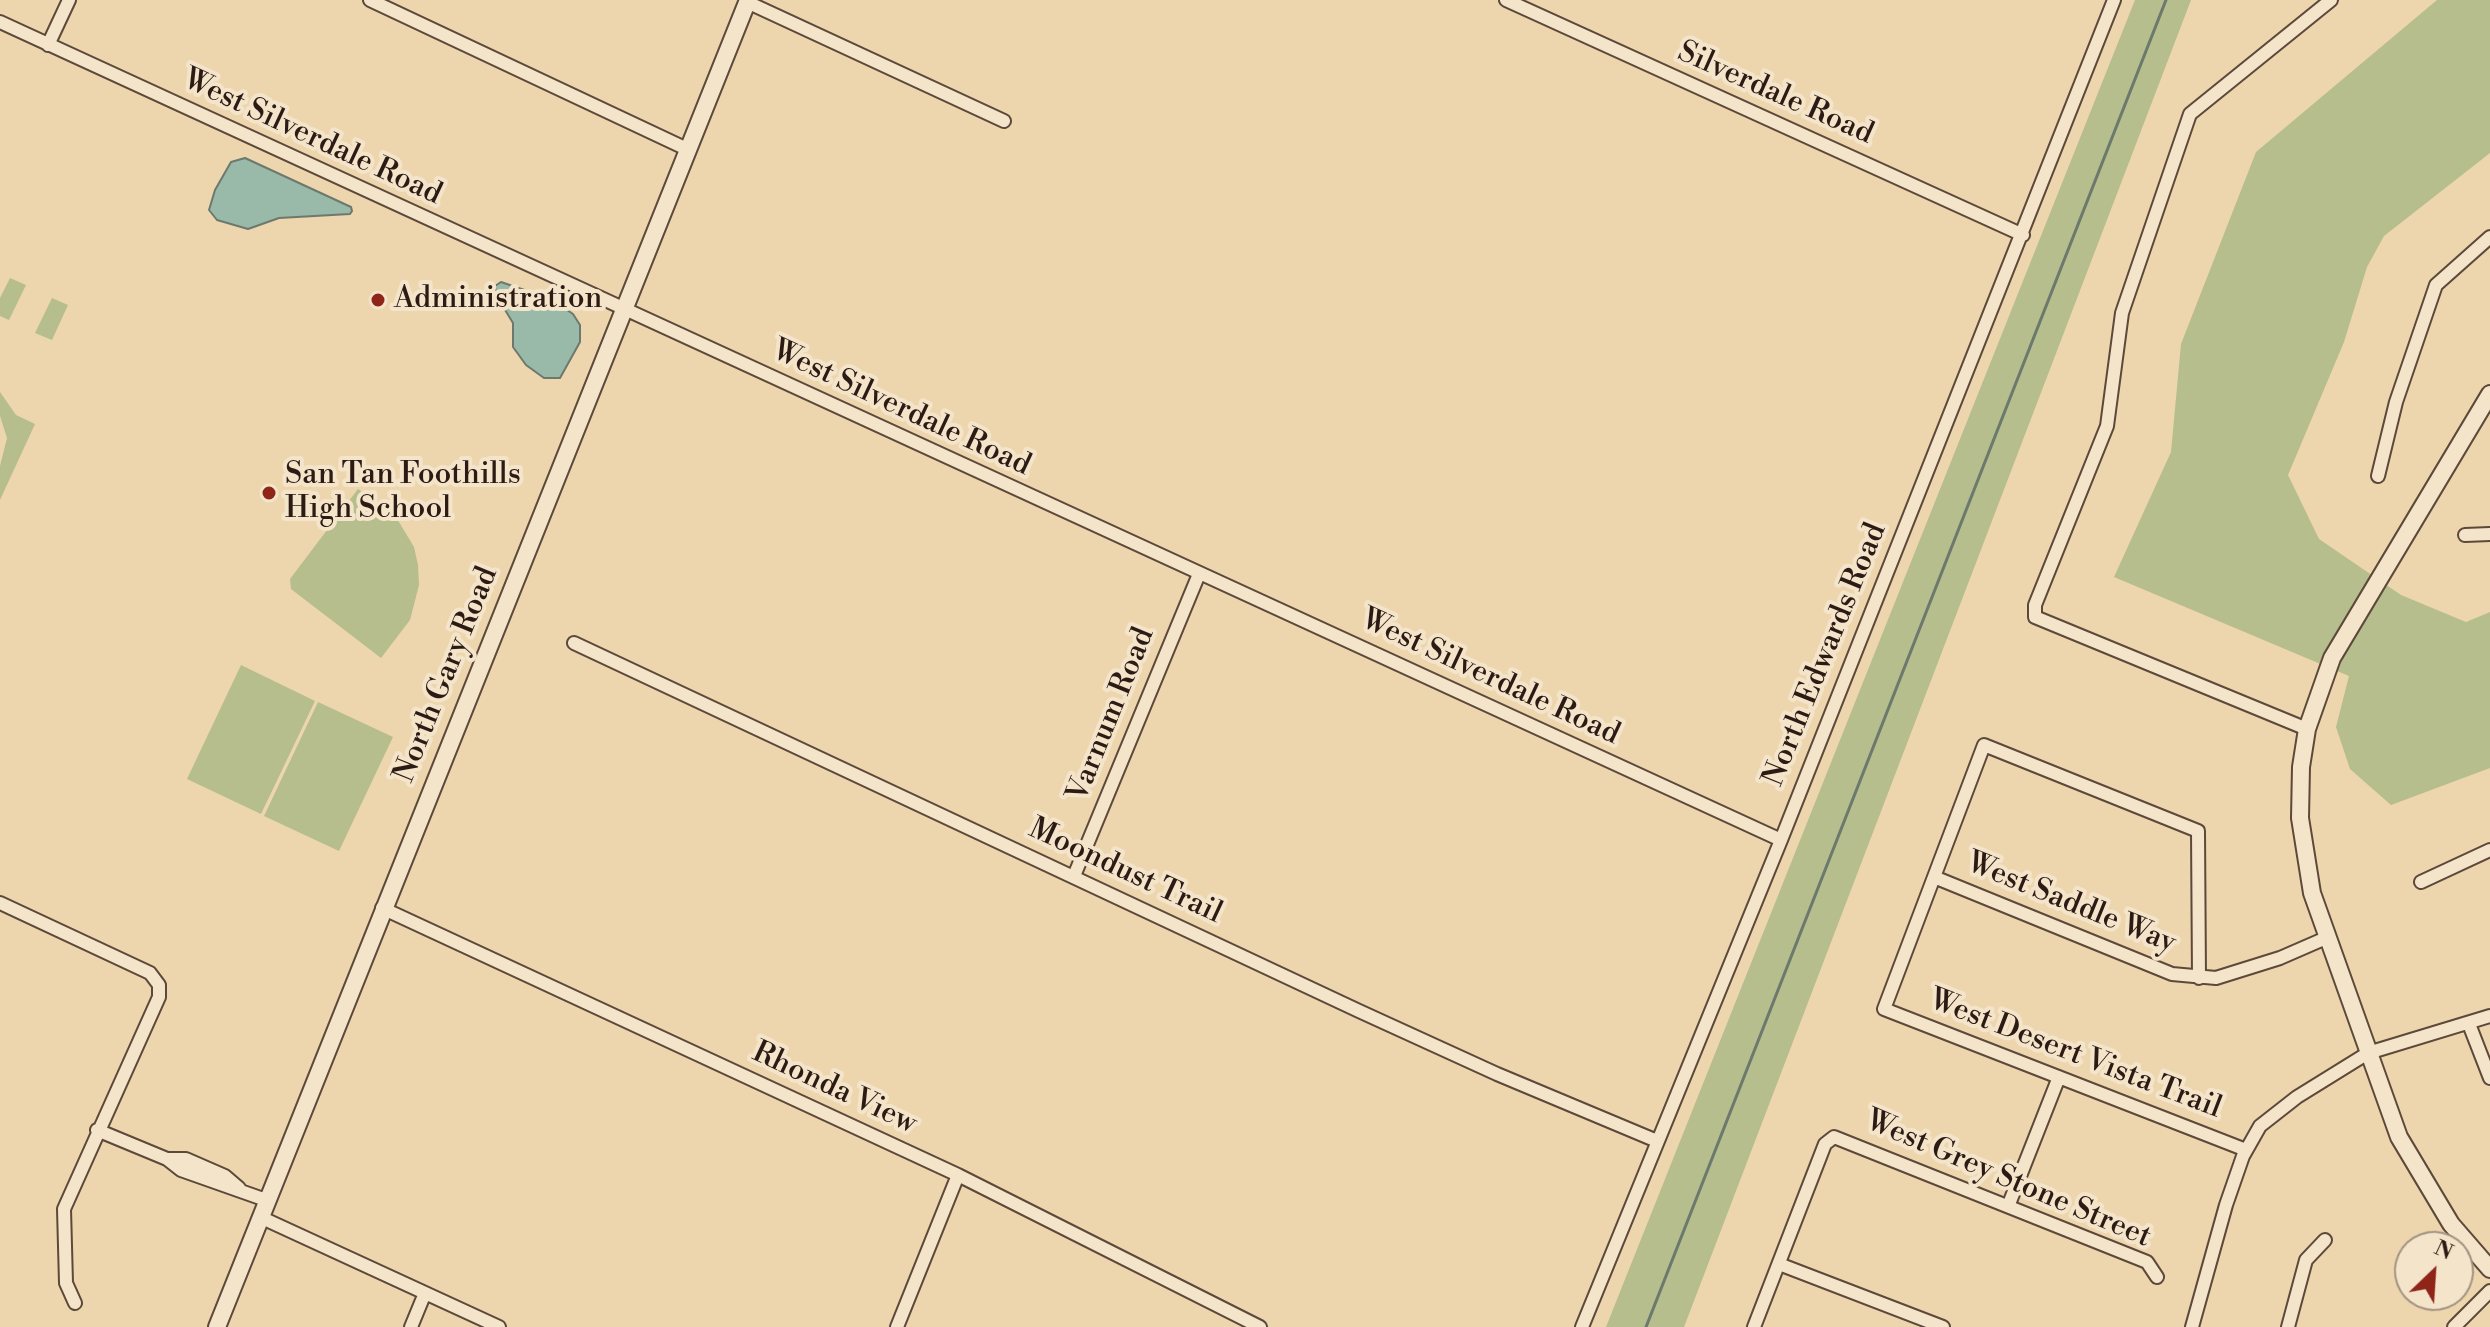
<!DOCTYPE html>
<style>
body{margin:0}
#map{position:relative;width:2490px;height:1327px;overflow:hidden;background:#edd5ae;font-family:"Libre Bodoni",serif}
canvas{display:block}
.north{position:absolute;left:2394px;top:1231px;width:80px;height:80px;box-sizing:border-box;background:#f3e4ca;border:2px solid #a39381;border-radius:50%;rotate:25deg;font-size:22px;font-weight:700;line-height:32px;text-align:center;color:#2c1a14}
.north::after{content:'';display:block;margin:auto;width:28px;height:36px;background:#8f2418;clip-path:polygon(50% 0,100% 100%,50% 72%,0 100%)}
</style>
<div id="map">
<canvas width="2490" height="1327"></canvas>
<div class="north">N</div>
</div>
<script>
const context = document.querySelector('canvas').getContext('2d');
context.lineJoin = 'round';
function paint(path, color) { context.fillStyle = color; context.fill(path, 'evenodd'); }
const shape = rows => new Path2D(rows.map(r => 'M' + r).join(''));
function strokePath(path, color, width, dash) { context.strokeStyle = color; context.lineWidth = width; context.lineCap = dash ? 'butt' : 'round'; context.setLineDash(dash || []); context.stroke(path); }
function drawText(font, color, halo, rows, align = 'center') {
  context.font = font + ' "Libre Bodoni",serif'; context.lineWidth = 8; context.setLineDash([]); context.textBaseline = 'middle'; context.strokeStyle = halo; context.fillStyle = color; for (const [text, x, y, turn = 0] of rows) {
    context.save(); context.translate(x, y); context.rotate((+turn || 0) * Math.PI / 180); context.textAlign = isNaN(turn) ? turn : align; if (halo) context.strokeText(text, 0, 0); context.fillText(text, 0, 0); context.restore();
  }
}
paint(shape([
 [2135,0,2191,0,1684,1327,1606,1327],
 [2437,0,2490,0,2490,153,2384,236,2367,267,2344,342,2288,475,2319,539,2401,595,2466,622,2490,612,2490,768,2391,805,2350,769,2336,727,2349,676,2114,577,2171,452,2181,344,2256,152],
 [10,278,26,285,9,320,0,316,0,298],
 [52,298,68,305,52,340,35,333],
 [0,392,16,415,35,424,0,500,0,466,7,438,0,416],
 [358,489,396,517,414,547,418,565,419,585,410,620,381,658,291,589,290,579],
 [241,665,315,701,261,814,187,779],
 [318,702,393,737,339,851,264,816]
]), '#b5be8c');
const water = shape([
 [245,158,351,207,352,211,350,214,279,218,248,229,217,220,209,210,215,190,231,162,245,158],
 [501,282,551,299,573,314,580,325,580,342,560,378,544,378,526,365,513,347,513,323,496,295,495,286,501,282]
]);
paint(water, '#99b9a9');
strokePath(water, '#6d796d', 2);
strokePath(shape([
 [1646,1327,2166,0]
]), '#6d796d', 3);
const minor = shape([
 [370,0,689,150],
 [1506,0,2023,235],
 [747,2,1004,121],
 [0,22,1781,840],
 [48,45,69,0],
 [2378,476,2396,402,2436,285,2490,237],
 [2465,535,2490,534],
 [574,643,1359,1011,1497,1074,1657,1141],
 [2307,729,2035,617,2035,605,2107,426,2122,313,2190,114,2331,0],
 [1074,876,1199,574],
 [1934,877,2172,974,2216,978,2280,958,2326,938],
 [2421,882,2490,850],
 [0,903,150,973,159,985,159,997,64,1209,66,1283,75,1303],
 [382,908,958,1175,1260,1327],
 [2199,978,2198,831,1984,745,1884,1009,2246,1150],
 [2469,1024,2490,1078],
 [97,1130,167,1159,181,1170,266,1200],
 [167,1159,186,1159,225,1176,239,1188],
 [2009,1204,2059,1077],
 [260,1217,499,1327],
 [1779,1264,1943,1327],
 [411,1327,425,1293],
 [897,1327,958,1175],
 [1582,1327,1781,840,2114,0],
 [1754,1327,1825,1144,1834,1137,2147,1262,2157,1277],
 [2192,1327,2226,1205,2243,1156,2260,1126,2297,1097,2368,1053,2490,1016],
 [2288,1327,2306,1260,2325,1240],
 [2454,1327,2490,1291]
]);
const tertiary = shape([
 [2490,394,2332,658,2307,729,2301,767,2300,818,2312,893,2399,1137,2451,1224,2490,1269],
 [217,1327,748,0]
]);
strokePath(minor, '#5c493a', 16);
strokePath(tertiary, '#5c493a', 20);
strokePath(minor, '#f3e4ca', 12);
strokePath(tertiary, '#f3e4ca', 16);
for (const [x, y, r, color] of [
 [378,300,8,"#8f2418"],
 [269,493,8,"#8f2418"]
]) { const dot = new Path2D(); dot.arc(x, y, r, 0, 2 * Math.PI); context.fillStyle = color; context.fill(dot); strokePath(dot, '#f3e4ca', 3); }
drawText('30px', '#2c1a14', '#f3e4ca', [
 ["Silverdale Road",1775,94,24],
 ["West Silverdale Road",312,138,25],
 ["West Silverdale Road",901,409,25],
 ["North Edwards Road",1826,655,-68],
 ["North Gary Road",447,675,-68],
 ["West Silverdale Road",1490,678,25],
 ["Varnum Road",1112,715,-68],
 ["Moondust Trail",1125,872,25],
 ["West Saddle Way",2071,904,22],
 ["West Desert Vista Trail",2075,1055,21],
 ["Rhonda View",834,1089,25],
 ["West Grey Stone Street",2008,1180,23]
]);
drawText('30px', '#2c1a14', '#f3e4ca', [
 ["Administration",394,300],
 ["San Tan Foothills",285,476],
 ["High School",285,510]
], 'left');
</script>
